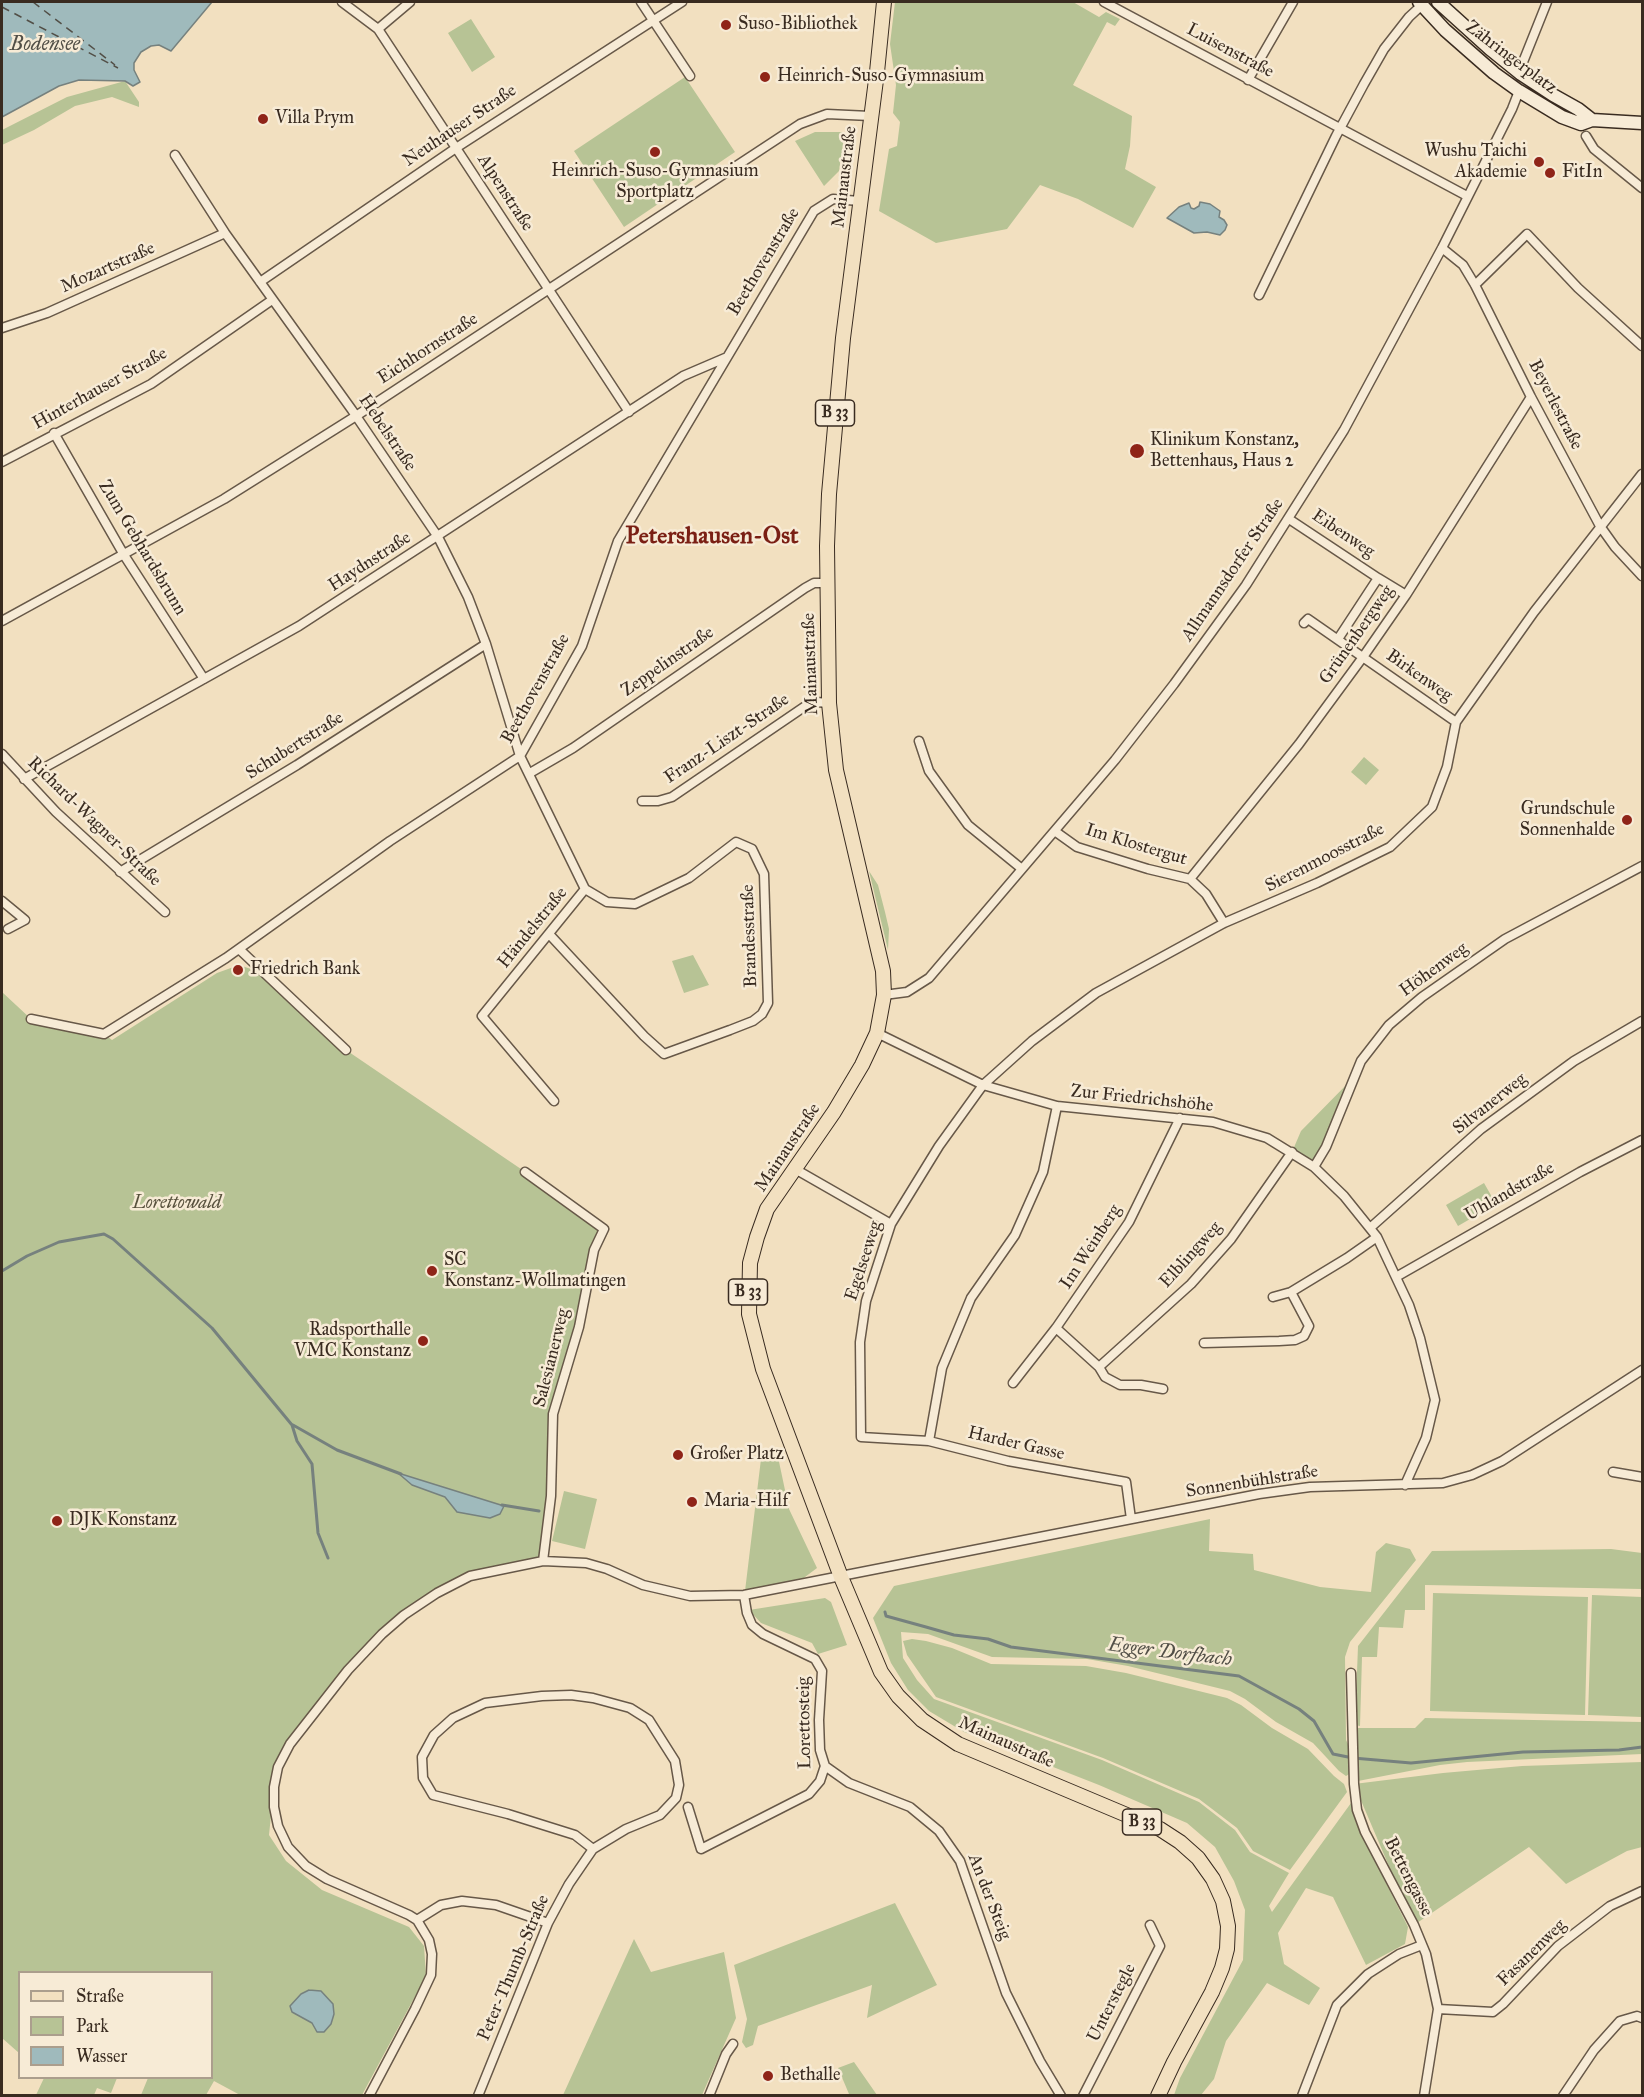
<!DOCTYPE html>
<meta charset="utf-8">
<style>
body{margin:0}
#map{position:relative;width:1644px;height:2097px;overflow:hidden;background:#f2e0c0;font-family:"IM FELL Great Primer",serif}
canvas{display:block}
.frame{position:absolute;inset:0;border:3px solid #392b20;pointer-events:none}
.legend{position:absolute;left:18px;top:1971px;width:195px;height:108px;box-sizing:border-box;background:#f7ebd6;border:2px solid #ab9e8d;margin:0;padding:8px 10px;list-style:none;font-size:18px;color:#392b20}
.legend li{display:flex;align-items:center;gap:12px;height:30px}
.legend b{width:30px;border:2px solid #ab9e8d}
</style>
<div id="map">
<canvas width="1644" height="2097"></canvas>
<div class="frame"></div>
<ul class="legend">
<li><b style="height:8px;background:#f2e0c0"></b>Straße</li>
<li><b style="height:16px;background:#b7c395"></b>Park</li>
<li><b style="height:16px;background:#9fbabc"></b>Wasser</li>
</ul>
</div>
<script>
const context = document.querySelector('canvas').getContext('2d');
context.lineJoin = 'round';
function paint(path, color) { context.fillStyle = color; context.fill(path, 'evenodd'); }
const shape = rows => new Path2D(rows.map(r => 'M' + r).join(''));
function strokePath(path, color, width, dash) { context.strokeStyle = color; context.lineWidth = width; context.lineCap = dash ? 'butt' : 'round'; context.setLineDash(dash || []); context.stroke(path); }
function drawText(font, color, halo, rows, align = 'center') {
  context.font = font + ' "IM FELL Great Primer",serif'; context.lineWidth = 5; context.setLineDash([]); context.textBaseline = 'middle'; context.strokeStyle = halo; context.fillStyle = color; for (const [text, x, y, turn = 0] of rows) {
    context.save(); context.translate(x, y); context.rotate((+turn || 0) * Math.PI / 180); context.textAlign = isNaN(turn) ? turn : align; if (halo) context.strokeText(text, 0, 0); context.fillText(text, 0, 0); context.restore();
  }
}
paint(shape([
 [895,2,1073,2,1099,17,1106,12,1120,19,1115,26,1107,22,1073,85,1132,116,1130,146,1125,169,1156,187,1133,228,1078,199,1040,185,1007,229,936,243,879,211,889,149,897,146,900,122,893,113,896,85,890,44],
 [471,19,495,57,472,72,448,33],
 [685,77,735,152,624,227,574,151],
 [125,81,139,102,139,107,112,97,75,106,34,130,2,145,2,130,67,97],
 [815,132,845,132,839,171,824,186,795,141],
 [1364,757,1379,770,1366,785,1351,772],
 [869,871,878,885,885,912,889,929,888,950],
 [693,955,709,985,684,993,672,961],
 [239,965,254,970,346,1050,543,1184,604,1229,594,1250,553,1414,543,1561,470,1576,382,1634,290,1744,274,1787,269,1835,286,1861,322,1890,409,1927,424,1946,426,1976,362,2095,240,2095,214,2081,206,2095,141,2095,148,2078,212,2078,212,1972,20,1972,19,2053,2,2038,2,992,31,1019,104,1034,112,1040,217,973],
 [1354,1077,1313,1165,1292,1152,1301,1131],
 [1484,1183,1496,1204,1458,1226,1446,1205],
 [778,1457,789,1509,817,1568,801,1580,745,1591,761,1459],
 [564,1491,597,1499,585,1549,552,1541],
 [1210,1519,1209,1551,1253,1554,1254,1570,1320,1587,1371,1592,1376,1552,1386,1543,1410,1549,1416,1560,1350,1642,1345,1657,1346,1740,1350,1748,1351,1773,1346,1776,1339,1771,1313,1743,1276,1722,1245,1699,1230,1691,1128,1666,1087,1659,992,1657,928,1634,901,1632,903,1658,917,1680,934,1699,1102,1760,1199,1802,1235,1830,1250,1852,1289,1873,1269,1906,1272,1912,1351,1803,1356,1823,1408,1927,1405,1944,1366,1965,1333,1897,1306,1888,1278,1933,1284,1964,1320,1988,1309,2005,1267,1983,1226,2041,1214,2079,1201,2095,1174,2095,1180,2078,1243,1960,1245,1910,1234,1881,1215,1847,1187,1823,1099,1785,964,1732,929,1711,908,1690,891,1663,873,1618,894,1586],
 [1611,1549,1642,1553,1642,1589,1425,1585,1425,1610,1405,1610,1403,1628,1379,1627,1377,1657,1362,1657,1360,1726,1355,1725,1358,1646,1432,1551],
 [1433,1593,1588,1597,1585,1715,1430,1711],
 [1592,1595,1642,1597,1642,1717,1588,1715],
 [825,1598,831,1602,847,1645,818,1654,812,1643,761,1623,749,1610],
 [912,1639,926,1641,952,1648,991,1664,1086,1666,1126,1673,1227,1698,1241,1705,1272,1728,1308,1749,1334,1776,1344,1784,1347,1792,1290,1870,1253,1851,1237,1828,1199,1799,1103,1758,936,1697,907,1655,903,1641],
 [1425,1718,1642,1722,1642,1754,1467,1762,1440,1765,1358,1781,1358,1728,1415,1728],
 [1642,1762,1642,1847,1627,1851,1566,1884,1529,1847,1414,1925,1354,1784,1443,1773,1522,1766],
 [895,1903,937,1985,867,2018,872,1985,758,2026,753,2045,746,2048,742,2042,747,2019,734,1965],
 [634,1939,651,1972,724,1952,736,2018,702,2095,563,2095],
 [854,2062,877,2095,847,2095,849,2094,838,2068],
 [44,2078,117,2078,111,2093,97,2088,94,2095,36,2095]
]), '#b7c395');
const water = shape([
 [2,2,212,2,171,51,159,45,151,46,141,52,134,63,134,70,140,82,133,86,125,81,79,80,59,86,2,117,2,2],
 [1200,202,1210,204,1220,211,1219,217,1224,220,1227,225,1225,230,1220,235,1207,232,1194,233,1167,218,1179,207,1189,203,1191,208,1194,209,1199,206,1200,202],
 [398,1473,504,1506,500,1514,490,1518,457,1512,445,1497,412,1485,398,1473],
 [309,1990,321,1991,333,2004,334,2014,331,2024,324,2032,317,2032,312,2023,292,2012,290,2006,301,1994,309,1990]
]);
paint(water, '#9fbabc');
strokePath(water, '#76817e', 1.5);
strokePath(shape([
 [2,1271,27,1256,59,1242,104,1234,113,1239,212,1328,292,1425,297,1441,312,1464,318,1533,328,1558],
 [293,1425,337,1450,401,1474],
 [502,1505,539,1511],
 [885,1612,886,1616,926,1627,954,1635,988,1639,1011,1647,1239,1676,1299,1709,1314,1721,1333,1754,1353,1758,1411,1763,1523,1752,1619,1750,1642,1747]
]), '#76817e', 3);
strokePath(shape([
 [33,2,115,65],
 [2,7,118,68]
]), '#524f47', 1.5, [8, 6]);
const street = shape([
 [342,2,378,29,629,412],
 [641,2,690,76],
 [1104,2,1467,196],
 [378,29,410,2],
 [1521,74,1523,62,1547,2],
 [1248,80,1293,2],
 [1586,136,1594,149,1642,188],
 [175,155,225,233,352,410,438,537,468,597,486,644,520,756,585,889],
 [1442,248,1463,265,1475,285,1531,397,1600,526,1615,547,1642,576],
 [260,282,456,148,682,2],
 [1475,285,1527,234,1578,288,1642,346],
 [1259,295,1336,136,1364,84,1384,49,1409,17,1422,5],
 [2,328,47,313,225,233],
 [54,433,124,555,204,679],
 [2,462,151,384,272,300],
 [1289,519,1378,578],
 [2,621,224,499,356,416,800,124,827,114,870,116],
 [1304,623,1308,619,1456,722],
 [1338,639,1378,578,1406,595],
 [919,741,929,771,968,825,1022,869],
 [2,754,56,812,165,912],
 [530,773,573,748,805,588,814,583,827,583],
 [24,779,299,626,683,376,725,358],
 [642,801,658,801,672,797,804,707,816,702,829,703],
 [1056,832,1077,847,1148,869,1190,879,1206,894,1224,923],
 [120,872,297,765,486,644],
 [1190,879,1299,744,1363,657,1406,595,1531,397],
 [2,901,25,920,8,929],
 [549,934,644,1036,664,1054,730,1030,753,1021,762,1014,768,1003,764,874,752,849,736,842,689,878,635,904,607,902,585,889],
 [239,949,346,1050],
 [884,995,907,992,929,978,1115,760,1174,684,1246,585,1344,430,1442,248,1512,109,1519,91],
 [31,1019,104,1034,226,958,390,841,520,756,582,646,618,541,814,211,833,199,860,201],
 [877,1033,983,1085,1057,1106,1213,1122,1267,1138,1314,1167,1344,1196,1377,1237,1409,1305,1420,1338,1435,1400,1426,1438,1405,1485],
 [554,1101,482,1016,585,889],
 [1314,1167,1326,1147,1361,1061,1389,1025,1422,997,1505,939,1642,866],
 [795,1169,891,1224],
 [525,1172,604,1229,594,1250,579,1327,553,1414,551,1496,543,1561],
 [1370,1228,1481,1129,1574,1061,1642,1021],
 [1396,1277,1580,1172,1642,1140],
 [1273,1297,1291,1292,1347,1258,1377,1237],
 [1056,1328,1099,1367,1105,1377,1120,1385,1141,1385,1163,1389],
 [1204,1343,1279,1341,1295,1340,1304,1336,1309,1326,1291,1292],
 [1099,1367,1191,1284,1231,1239,1292,1152],
 [1013,1383,1056,1328,1129,1222,1180,1118],
 [929,1441,942,1368,971,1298,1015,1235,1043,1172,1057,1106],
 [1613,1472,1642,1477],
 [1131,1519,1126,1482,1008,1461,929,1441,861,1437,860,1342,866,1301,891,1224,939,1146,983,1085,1032,1041,1096,993,1224,923,1317,883,1390,847,1432,807,1447,767,1456,722,1534,612,1642,474],
 [1351,1673,1354,1784,1357,1810,1365,1832,1414,1925,1426,1954,1438,2009,1424,2096],
 [825,1766,849,1783,910,1807,939,1831,960,1861,1006,1993,1040,2061,1061,2096],
 [688,1807,701,1849,809,1794,820,1781,825,1766,820,1750,819,1720,822,1671,815,1659,763,1634,752,1625,747,1613,744,1595],
 [417,1920,441,1905,462,1901,496,1905,548,1923],
 [1438,2009,1493,2012,1503,2004,1558,1946,1610,1906,1642,1891],
 [369,2096,415,2009,431,1975,432,1954,429,1940,417,1920,409,1915,327,1879,306,1866,288,1847,278,1826,274,1807,274,1787,278,1767,290,1744,348,1670,382,1634,404,1615,437,1593,470,1576,543,1561,586,1563,607,1569,643,1585,690,1596,744,1595,1259,1494,1310,1487,1443,1483,1472,1475,1502,1461,1642,1370],
 [478,2096,548,1923,569,1884,593,1849,626,1829,660,1815,676,1798,679,1785,675,1761,649,1720,630,1708,593,1698,571,1695,542,1696,485,1703,453,1718,434,1735,422,1757,423,1778,433,1795,508,1814,575,1835,593,1849],
 [709,2096,726,2054,733,2044],
 [1083,2096,1160,1946,1150,1925],
 [1302,2096,1337,2005,1368,1974,1399,1954,1422,1945],
 [1563,2096,1594,2050,1620,2021,1637,2016,1642,2018]
]);
const secondary = shape([
 [1419,2,1445,30,1494,73,1519,91,1562,117,1581,124,1592,120,1642,123],
 [1438,2,1490,49,1521,74,1553,95,1578,109,1592,120]
]);
const primary = shape([
 [884,2,877,72,843,338,829,494,827,546,829,703,836,770,883,971,884,995,877,1033,862,1065,834,1112,767,1209,757,1237,750,1263,749,1314,763,1369,841,1577,881,1672,898,1696,922,1720,958,1744,1160,1829,1180,1842,1198,1858,1213,1879,1223,1901,1228,1926,1227,1949,1222,1968,1212,1992,1174,2062,1158,2096]
]);
strokePath(street, '#675848', 11);
strokePath(secondary, '#392b20', 15);
strokePath(primary, '#392b20', 16);
strokePath(street, '#f7ebd6', 8);
strokePath(secondary, '#f7ebd6', 12);
strokePath(primary, '#f2e0c0', 14);
for (const [x, y, r, color] of [
 [726,25,6,"#8f2418"],
 [765,77,6,"#8f2418"],
 [263,119,6,"#8f2418"],
 [655,152,6,"#8f2418"],
 [1539,162,6,"#8f2418"],
 [1550,173,6,"#8f2418"],
 [1137,451,8,"#8f2418"],
 [1627,820,6,"#8f2418"],
 [238,970,6,"#8f2418"],
 [432,1271,6,"#8f2418"],
 [423,1341,6,"#8f2418"],
 [678,1455,6,"#8f2418"],
 [692,1502,6,"#8f2418"],
 [57,1521,6,"#8f2418"],
 [768,2076,6,"#8f2418"]
]) { const dot = new Path2D(); dot.arc(x, y, r, 0, 2 * Math.PI); context.fillStyle = color; context.fill(dot); strokePath(dot, '#f7ebd6', 2); }
for (const [x, y, w] of [
 [835,413,39],
 [748,1292,39],
 [1142,1822,39]
]) { const box = new Path2D(); box.roundRect(x - w / 2, y - 13, w, 26, 4.5); context.fillStyle = '#f7ebd6'; context.fill(box); strokePath(box, '#392b20', 1.5); }
drawText('bold 16px', '#392b20', null, [
 ["B 33",835,413],
 ["B 33",748,1292],
 ["B 33",1142,1822]
]);
drawText('18px', '#392b20', '#f7ebd6', [
 ["Suso-Bibliothek",738,25],
 ["Heinrich-Suso-Gymnasium",777,77],
 ["Villa Prym",275,119],
 ["Wushu Taichi",1527,152,"right"],
 ["Akademie",1527,173,"right"],
 ["Heinrich-Suso-Gymnasium",655,172,"center"],
 ["Sportplatz",655,193,"center"],
 ["FitIn",1562,173],
 ["Klinikum Konstanz,",1150,441],
 ["Bettenhaus, Haus 2",1150,462],
 ["Grundschule",1615,810,"right"],
 ["Sonnenhalde",1615,831,"right"],
 ["Friedrich Bank",250,970],
 ["SC",444,1261],
 ["Konstanz-Wollmatingen",444,1282],
 ["Radsporthalle",411,1331,"right"],
 ["VMC Konstanz",411,1352,"right"],
 ["Großer Platz",690,1455],
 ["Maria-Hilf",704,1502],
 ["DJK Konstanz",69,1521],
 ["Bethalle",780,2076]
], 'left');
drawText('18px', '#392b20', '#f7ebd6', [
 ["Luisenstraße",1230,51,28],
 ["Zähringerplatz",1511,58,37],
 ["Neuhauser Straße",460,126,-34],
 ["Mainaustraße",845,177,-83],
 ["Alpenstraße",505,193,57],
 ["Beethovenstraße",764,262,-59],
 ["Mozartstraße",108,268,-24],
 ["Eichhornstraße",428,349,-33],
 ["Hinterhauser Straße",100,389,-29],
 ["Beyerlestraße",1555,405,63],
 ["Hebelstraße",387,433,56],
 ["Eibenweg",1343,534,34],
 ["Zum Gebhardsbrunn",142,548,59],
 ["Haydnstraße",370,562,-33],
 ["Allmannsdorfer Straße",1233,570,-56],
 ["Grünenbergweg",1357,635,-55],
 ["Zeppelinstraße",668,662,-35],
 ["Mainaustraße",811,664,-92],
 ["Birkenweg",1419,676,35],
 ["Beethovenstraße",536,689,-61],
 ["Franz-Liszt-Straße",727,739,-34],
 ["Schubertstraße",295,746,-32],
 ["Richard-Wagner-Straße",94,822,44],
 ["Im Klostergut",1136,845,17],
 ["Sierenmoosstraße",1325,858,-27],
 ["Händelstraße",533,928,-51],
 ["Brandesstraße",750,936,-92],
 ["Höhenweg",1434,970,-36],
 ["Zur Friedrichshöhe",1142,1099,6],
 ["Silvanerweg",1490,1104,-38],
 ["Mainaustraße",788,1148,-56],
 ["Uhlandstraße",1510,1192,-30],
 ["Im Weinberg",1091,1247,-57],
 ["Elblingweg",1191,1255,-48],
 ["Egelseeweg",864,1261,-72],
 ["Salesianerweg",552,1358,-76],
 ["Harder Gasse",1016,1444,13],
 ["Sonnenbühlstraße",1252,1482,-9],
 ["Lorettosteig",805,1723,-91],
 ["Mainaustraße",1006,1743,24],
 ["Bettengasse",1408,1877,63],
 ["An der Steig",989,1897,69],
 ["Fasanenweg",1532,1953,-44],
 ["Peter-Thumb-Straße",514,1968,-67],
 ["Unterstegle",1112,2003,-63]
]);
drawText('italic 18px', '#58513d', '#f7ebd6', [
 ["Lorettowald",177,1204]
]);
drawText('italic 20px', '#524f47', '#f7ebd6', [
 ["Bodensee",45,45],
 ["Egger Dorfbach",1170,1653,7]
]);
drawText('bold 24px', '#7a1f14', '#f7ebd6', [
 ["Petershausen-Ost",712,537]
]);
</script>
